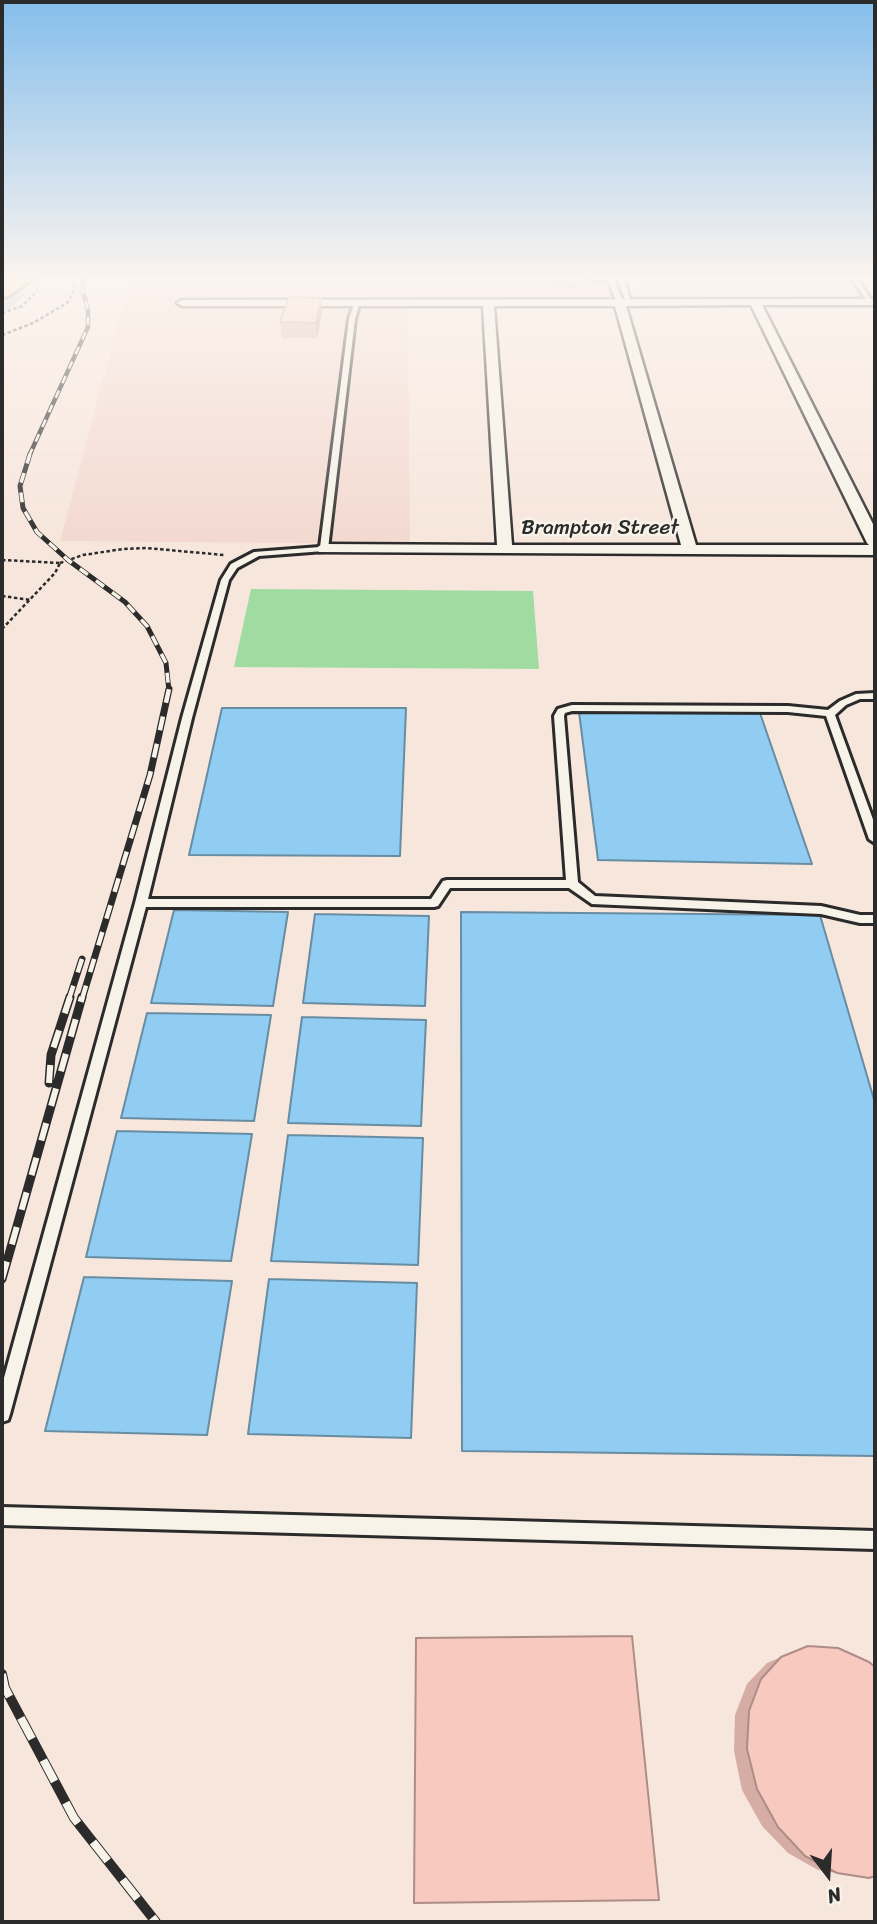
<!DOCTYPE html>
<style>
body{margin:0}
#map{position:relative;width:877px;height:1924px;overflow:hidden;background:#f7e6dc;font-family:Sriracha,sans-serif}
canvas{display:block}
.frame{position:absolute;inset:0;border:4px solid #2b2b2b;pointer-events:none}
.north{position:absolute;left:793px;top:1840px;width:70px;height:70px;-webkit-text-stroke:5px #f7f3e8;paint-order:stroke;rotate:163deg;font-size:19px;font-weight:700;line-height:28px;text-align:center;color:#2b2b2b}
.north::after{content:'';display:block;margin:auto;width:24px;height:32px;background:#2b2b2b;clip-path:polygon(50% 0,100% 100%,50% 72%,0 100%)}
</style>
<div id="map">
<canvas width="877" height="1924"></canvas>
<div class="frame"></div>
<div class="north">N</div>
</div>
<script>
const context = document.querySelector('canvas').getContext('2d');
context.lineJoin = 'round';
function paint(path, color) { context.fillStyle = color; context.fill(path, 'evenodd'); }
const shape = rows => new Path2D(rows.map(r => 'M' + r).join(''));
function strokePath(path, color, width, dash) { context.strokeStyle = color; context.lineWidth = width; context.lineCap = dash ? 'butt' : 'round'; context.setLineDash(dash || []); context.stroke(path); }
function drawText(font, color, halo, rows, align = 'center') {
  context.font = font + ' Sriracha,sans-serif'; context.lineWidth = 5; context.setLineDash([]); context.textBaseline = 'middle'; context.strokeStyle = halo; context.fillStyle = color; for (const [text, x, y, turn = 0] of rows) {
    context.save(); context.translate(x, y); context.rotate((+turn || 0) * Math.PI / 180); context.textAlign = isNaN(turn) ? turn : align; if (halo) context.strokeText(text, 0, 0); context.fillText(text, 0, 0); context.restore();
  }
}
paint(shape([
 [131,275,615,275,621,296,408,298,410,544,60,541],
 [641,275,875,275,875,296,852,296,843,284,644,285]
]), '#f3d9d0');
paint(shape([
 [251,589,533,591,539,669,234,667]
]), '#a0dca2');
const water = shape([
 [222,708,406,708,400,856,189,855,222,708],
 [579,712,760,713,812,864,598,860,579,712],
 [174,910,288,912,273,1006,151,1003,174,910],
 [461,912,820,915,875,1103,875,1456,462,1451,461,912],
 [315,914,429,916,425,1006,303,1003,315,914],
 [147,1013,271,1015,254,1121,121,1118,147,1013],
 [302,1017,426,1020,421,1126,288,1123,302,1017],
 [117,1131,252,1134,231,1261,86,1257,117,1131],
 [288,1135,423,1138,418,1265,271,1261,288,1135],
 [84,1277,232,1281,207,1435,45,1431,84,1277],
 [269,1279,417,1283,411,1438,248,1434,269,1279]
]);
paint(water, '#91cdf2');
strokePath(water, '#688ca2', 2);
paint(shape([
 [16,288,26,294,9,309,2,311,2,296,16,288]
]), '#91cdf2');
const lane = shape([
 [580,275,612,275,623,303,620,305,617,303,608,280,592,280,580,275],
 [617,275,623,275,631,304,626,303,617,275],
 [849,275,855,275,873,303,869,303,849,275],
 [355,301,360,302,355,319,328,549,324,551,259,556,237,568,229,580,192,718,148,899,431,899,443,881,447,880,566,880,554,716,558,709,572,705,788,706,828,710,840,701,856,694,875,693,875,699,860,699,846,705,835,715,875,825,875,843,869,839,826,716,788,712,572,711,565,713,564,716,578,882,595,896,821,906,860,915,875,915,875,923,860,923,821,914,592,904,569,888,450,888,438,906,434,907,146,907,10,1414,8,1420,2,1422,2,1385,135,903,182,718,221,580,231,564,254,552,320,547,349,319,355,301],
 [2,1507,875,1531,875,1549,2,1525,2,1507]
]);
const street = shape([
 [875,299,875,305,762,305,875,528,875,555,319,552,316,549,319,546,324,544,497,545,483,306,182,306,177,303,182,300,875,299],
 [751,305,867,543,869,545,696,545,626,306,751,305],
 [494,306,615,306,681,545,512,545,494,306]
]);
const highway = shape([
 [17,275,39,275,8,296,2,297,2,284,17,275]
]);
strokePath(lane, '#2b2b2b', 6);
strokePath(street, '#2b2b2b', 5);
strokePath(highway, '#2b2b2b', 6);
strokePath(shape([
 [2,313,22,306,38,290],
 [2,335,33,323,67,303,73,294,75,275],
 [2,560,60,563],
 [60,563,83,555,123,549,146,548,224,555],
 [2,596,31,600],
 [2,629,55,573,60,563]
]), '#2b2b2b', 2.5, [3.5, 2.5]);
paint(lane, '#f7f3e8');
paint(street, '#f7f3e8');
paint(highway, '#fdde96');
const railFar4 = shape([
 [29,456,88,327,88,310,82,288,85,275]
]);
const railFar3 = shape([
 [30,454,20,486,23,508,37,532,68,560,125,602,147,626,166,663,169,691]
]);
const railFar2 = shape([
 [69,999,82,959],
 [82,999,150,775,169,689]
]);
const railFar1 = shape([
 [49,1083,51,1055,70,997],
 [2,1279,82,997]
]);
const rail = shape([
 [2,1674,5,1688,74,1818,156,1922]
]);
strokePath(railFar4, '#2b2b2b', 4.5);
strokePath(railFar3, '#2b2b2b', 5);
strokePath(railFar2, '#2b2b2b', 7);
strokePath(railFar1, '#2b2b2b', 9);
strokePath(rail, '#2b2b2b', 10);
strokePath(railFar4, '#f7f3e8', 2.5, [8]);
strokePath(railFar3, '#f7f3e8', 3.5, [10]);
strokePath(railFar2, '#f7f3e8', 4.5, [14]);
strokePath(railFar1, '#f7f3e8', 6, [18]);
strokePath(rail, '#f7f3e8', 8, [24]);
paint(shape([
 [549,275,577,275,576,288,551,287],
 [322,313,317,338,282,338,280,322],
 [808,1646,837,1873,818,1870,788,1853,762,1826,742,1790,734,1751,735,1715,747,1684,767,1663]
]), '#d5ada4');
paint(shape([
 [321,298,322,313,317,338,316,323]
]), '#ae8d86');
const building = shape([
 [289,297,321,298,316,323,280,322,289,297],
 [632,1636,659,1900,414,1903,416,1638,632,1636],
 [808,1646,838,1648,869,1662,875,1667,875,1876,869,1878,837,1873,805,1856,778,1827,757,1789,747,1749,749,1711,761,1679,781,1657,808,1646]
]);
paint(building, '#f8c9bf');
strokePath(building, '#ae8d86', 2);
const sky = context.createLinearGradient(0, 0, 0, 544);
sky.addColorStop(0, '#85beec');
sky.addColorStop(0.51, '#fbf4ef');
sky.addColorStop(1, '#fbf4ef00');
context.fillStyle = sky;
context.fillRect(0, 0, 877, 544);
drawText('21px', '#2b2b2b', '#f7f3e8', [
 ["Brampton Street",600,529]
]);
</script>
